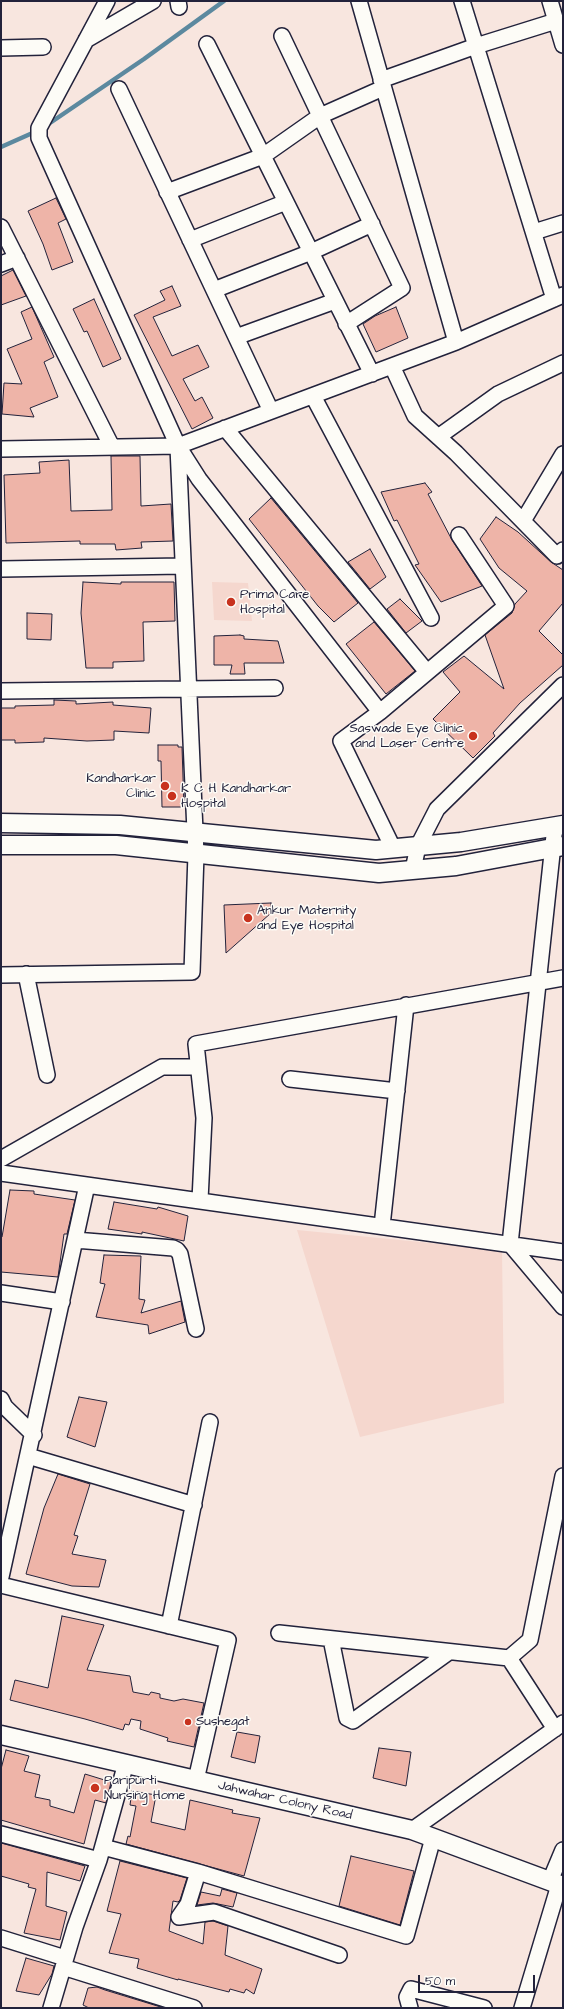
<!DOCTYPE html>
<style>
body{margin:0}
#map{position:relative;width:564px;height:2009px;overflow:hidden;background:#f8e6df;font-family:"Architects Daughter",sans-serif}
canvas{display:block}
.frame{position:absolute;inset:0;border:2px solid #22223b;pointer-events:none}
.scale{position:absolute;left:418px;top:1975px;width:117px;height:18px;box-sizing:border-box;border:2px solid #22223b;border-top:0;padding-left:5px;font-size:12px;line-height:14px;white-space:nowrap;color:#22223b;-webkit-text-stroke:3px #fdfcf7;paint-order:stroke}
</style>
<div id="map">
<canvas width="564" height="2009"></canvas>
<div class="frame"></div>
<div class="scale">50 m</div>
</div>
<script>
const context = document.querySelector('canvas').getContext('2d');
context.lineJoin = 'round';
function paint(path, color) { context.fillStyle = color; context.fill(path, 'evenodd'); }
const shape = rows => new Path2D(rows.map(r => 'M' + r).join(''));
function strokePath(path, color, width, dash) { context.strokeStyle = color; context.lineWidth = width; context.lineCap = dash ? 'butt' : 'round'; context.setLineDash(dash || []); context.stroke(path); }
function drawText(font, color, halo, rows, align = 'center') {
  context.font = font + ' "Architects Daughter",sans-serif'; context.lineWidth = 3; context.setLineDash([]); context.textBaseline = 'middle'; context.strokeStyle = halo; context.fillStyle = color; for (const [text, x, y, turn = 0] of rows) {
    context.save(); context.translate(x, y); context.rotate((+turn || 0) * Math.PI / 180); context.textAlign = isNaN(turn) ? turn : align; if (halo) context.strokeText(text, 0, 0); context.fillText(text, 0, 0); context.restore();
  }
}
paint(shape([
 [212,582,248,583,252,621,214,620],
 [297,1230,502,1250,504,1403,360,1437]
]), '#f5d7ce');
strokePath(shape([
 [47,125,144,59,224,1],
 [1,147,37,131]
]), '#5c899f', 4.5);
const building = shape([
 [56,198,66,219,58,223,73,262,52,270,43,244,28,211,56,198],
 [13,270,26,296,1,305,1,276,13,270],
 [172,286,181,306,153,317,172,356,198,345,209,367,183,379,195,401,202,397,213,418,192,429,134,315,165,300,160,291,172,286],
 [94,299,121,359,103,367,87,331,84,332,73,309,94,299],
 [32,307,54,357,44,362,58,397,30,408,34,417,2,414,4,383,22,384,7,349,32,339,21,312,32,307],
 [396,307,408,338,376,352,363,324,375,316,396,307],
 [111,456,140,456,141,506,171,504,173,541,141,542,142,548,116,550,115,544,80,544,80,541,6,543,4,475,40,473,39,462,69,460,71,511,112,510,111,456],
 [425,483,432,492,428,494,452,540,482,586,441,602,415,565,419,564,397,520,394,521,381,492,425,483],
 [271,498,358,603,334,622,318,606,249,519,271,498],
 [496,517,518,532,551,562,563,570,563,603,539,631,563,655,563,665,520,703,493,733,495,736,473,758,433,719,460,692,443,672,464,656,504,689,485,635,512,613,515,604,527,591,499,568,480,539,496,517],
 [370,549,386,577,370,589,348,562,370,549],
 [83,582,121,584,121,582,174,582,175,621,143,622,144,661,113,662,113,668,86,668,81,613,83,582],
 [400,599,422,621,406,633,387,609,400,599],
 [27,613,52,614,51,640,27,639,27,613],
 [374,622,415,671,386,694,346,644,374,622],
 [240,635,244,636,244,639,278,641,284,663,244,663,245,674,230,674,232,665,214,665,214,636,240,635],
 [54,700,76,701,76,704,113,702,113,705,151,708,149,733,114,731,114,740,87,741,44,738,44,742,15,743,15,740,1,740,1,708,15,708,15,706,54,705,54,700],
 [158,745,178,745,178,747,182,747,184,807,162,807,161,761,158,761,158,745],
 [271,903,271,913,226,953,224,905,271,903],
 [10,1190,34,1191,34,1194,75,1200,67,1234,64,1234,58,1277,1,1272,1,1237,2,1237,10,1190],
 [114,1202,157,1209,158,1207,188,1216,184,1241,142,1232,142,1234,108,1229,114,1202],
 [104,1255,141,1256,139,1299,145,1300,141,1313,181,1301,185,1322,149,1334,148,1325,96,1317,105,1284,100,1283,104,1255],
 [79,1397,107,1402,95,1447,67,1437,79,1397],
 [58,1474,90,1484,74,1535,78,1536,72,1554,106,1560,99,1587,72,1586,26,1574,44,1508,58,1474],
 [62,1616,104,1625,87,1670,130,1676,133,1692,149,1695,151,1692,160,1694,160,1698,174,1701,183,1699,204,1703,194,1747,167,1741,168,1738,140,1729,141,1721,131,1719,129,1725,125,1724,123,1730,85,1719,10,1700,15,1680,48,1688,62,1616],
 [237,1732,260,1736,255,1763,231,1757,237,1732],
 [379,1748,411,1752,406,1786,373,1778,379,1748],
 [6,1750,29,1756,24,1771,40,1775,35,1797,50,1800,50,1806,74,1813,85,1774,111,1782,106,1803,95,1800,84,1844,1,1820,1,1769,6,1750],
 [132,1791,156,1795,151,1822,185,1830,190,1800,233,1810,232,1813,260,1818,244,1876,126,1844,128,1836,130,1837,136,1806,130,1805,132,1791],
 [1,1843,85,1866,80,1881,47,1872,46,1906,67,1912,60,1940,24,1933,36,1889,28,1887,29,1884,1,1876,1,1843],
 [351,1856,414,1871,400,1925,339,1906,351,1856],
 [120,1861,187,1878,180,1900,178,1902,173,1901,169,1931,203,1944,205,1922,213,1921,228,1926,225,1955,262,1969,254,1994,246,1989,244,1993,230,1989,229,1992,178,1979,178,1980,137,1968,139,1959,109,1953,121,1914,107,1911,120,1861],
 [222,1889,237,1893,233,1907,213,1903,197,1905,201,1892,220,1896,222,1889],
 [26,1958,54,1966,52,1974,39,1995,16,1991,26,1958],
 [97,1987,105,1990,164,2008,89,2008,83,2005,88,1988,97,1987]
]);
paint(building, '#eeb4a8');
strokePath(building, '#22223b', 1);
const minor = shape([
 [107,1,39,128,39,138,178,446,199,479,380,712],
 [178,1,179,7],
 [359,1,456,342],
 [462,1,554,299],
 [550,1,563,45],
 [282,36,402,288,346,324],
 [86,40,153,1],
 [207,44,372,374],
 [1,48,43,47],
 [381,80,476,46,556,21],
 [119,89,271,411],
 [167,192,263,156,320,116,383,88],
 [1,227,112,447],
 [534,232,563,223],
 [190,240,286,202],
 [1,264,17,258],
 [214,290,311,252,372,224],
 [236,337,335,301],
 [392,366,415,416,456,453,557,556,563,550],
 [313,396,431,618],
 [225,428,427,672],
 [438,437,498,394,563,363],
 [1,449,178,446,456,342,563,295],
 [523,521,563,454],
 [1,569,182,566],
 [1,691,275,688],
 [555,826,510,1244,563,1307],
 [393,848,341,741,380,712,506,606,459,535],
 [413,870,418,846,437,809,563,685],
 [26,974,47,1075],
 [1,975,192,972,196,854,178,447],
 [290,1079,397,1091],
 [1,1159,162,1067,198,1067],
 [1,1173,563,1252],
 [200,1200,204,1118,196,1044,563,978],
 [382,1226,406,1005],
 [75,1240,173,1248,177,1250,180,1254,196,1329],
 [1,1293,62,1302],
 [1,1399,5,1407,34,1435],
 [28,1456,194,1505],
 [1,1577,87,1185],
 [1,1585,228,1640,196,1780],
 [169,1626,210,1422],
 [279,1633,509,1658,555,1729],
 [331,1639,347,1718,353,1721,449,1652],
 [509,1658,530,1640,563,1476],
 [412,1830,563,1723],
 [1,1834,99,1860],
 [103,1847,198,1872,406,1936,433,1838],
 [198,1872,188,1904,179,1917,214,1912,339,1955],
 [550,1881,563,1850],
 [1,1938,65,1958],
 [63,1967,194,2008],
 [51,2008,75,1927,99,1860,126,1763],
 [410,2008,407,1997,411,1989,484,2008],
 [522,2008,559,1885]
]);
const tertiary = shape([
 [1,823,120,825,376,850,461,842,563,825],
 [1,845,116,845,379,873,456,866,563,846],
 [1,1735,412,1830,563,1886]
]);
strokePath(minor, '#22223b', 18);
strokePath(tertiary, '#22223b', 21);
strokePath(minor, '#fdfcf7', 15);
strokePath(tertiary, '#fdfcf7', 18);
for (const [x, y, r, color] of [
 [231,602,5,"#c8321e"],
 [473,736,5,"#c8321e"],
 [165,786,5,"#c8321e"],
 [172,796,5,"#c8321e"],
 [248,918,5,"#c8321e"],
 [188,1722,4,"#c8321e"],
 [95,1788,5,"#c8321e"]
]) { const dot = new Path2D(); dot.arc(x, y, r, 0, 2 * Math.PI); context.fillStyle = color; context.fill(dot); strokePath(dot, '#fdfcf7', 1.5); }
drawText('13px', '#22223b', '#fdfcf7', [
 ["Prima Care",240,595],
 ["Hospital",240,610],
 ["Saswade Eye Clinic",464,729,"right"],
 ["and Laser Centre",464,744,"right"],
 ["Kandharkar",156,779,"right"],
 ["Clinic",156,794,"right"],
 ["K C H Kandharkar",181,789],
 ["Hospital",181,804],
 ["Ankur Maternity",257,911],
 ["and Eye Hospital",257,926],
 ["Sushegat",196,1722],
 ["Paripurti",104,1781],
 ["Nursing Home",104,1796]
], 'left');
drawText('13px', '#22223b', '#fdfcf7', [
 ["Jahwahar Colony Road",285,1801,13]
]);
</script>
